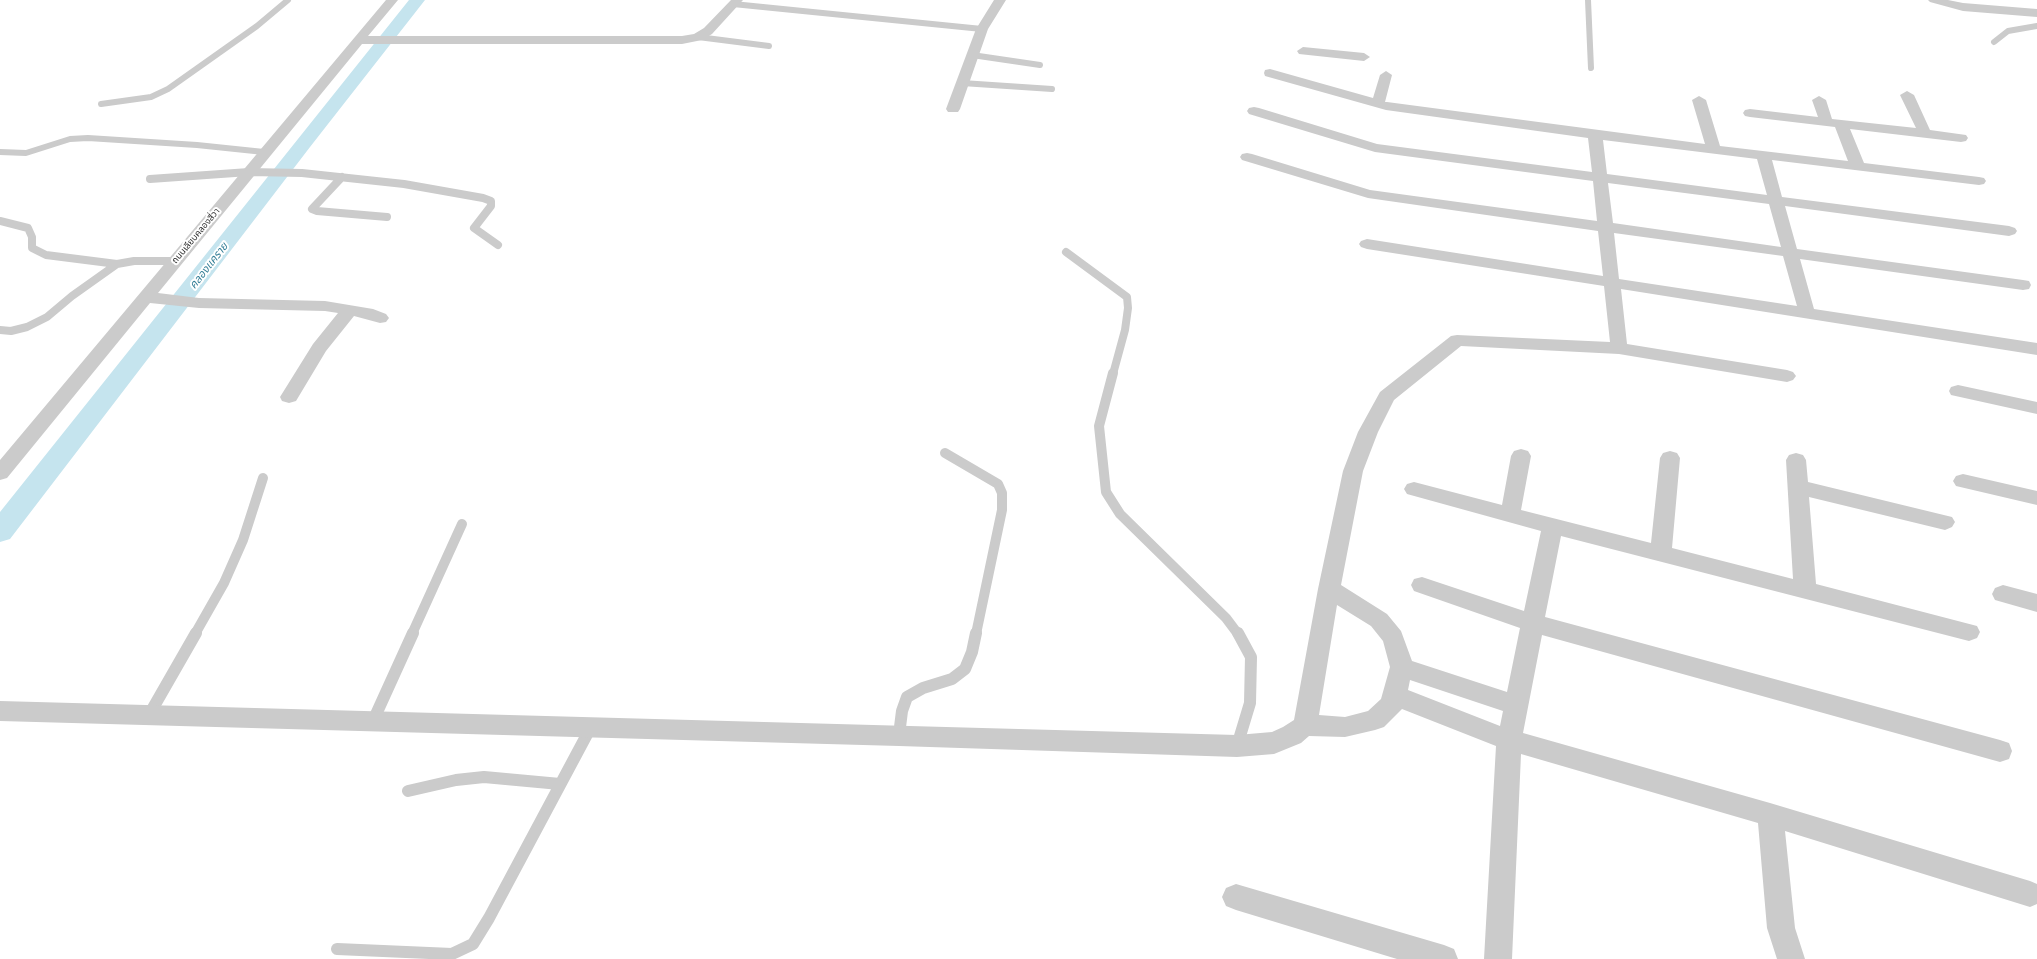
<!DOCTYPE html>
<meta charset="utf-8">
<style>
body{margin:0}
canvas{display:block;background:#fff}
</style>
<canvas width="2037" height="959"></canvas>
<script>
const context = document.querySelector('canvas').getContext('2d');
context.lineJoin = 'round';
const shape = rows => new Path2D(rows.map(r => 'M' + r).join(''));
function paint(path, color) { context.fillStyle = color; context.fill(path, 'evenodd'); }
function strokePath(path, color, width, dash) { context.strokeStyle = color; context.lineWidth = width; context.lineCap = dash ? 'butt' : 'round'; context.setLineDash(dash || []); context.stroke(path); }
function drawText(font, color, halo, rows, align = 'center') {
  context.font = font + ' Manrope,"Noto Sans Thai",sans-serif'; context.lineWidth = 4; context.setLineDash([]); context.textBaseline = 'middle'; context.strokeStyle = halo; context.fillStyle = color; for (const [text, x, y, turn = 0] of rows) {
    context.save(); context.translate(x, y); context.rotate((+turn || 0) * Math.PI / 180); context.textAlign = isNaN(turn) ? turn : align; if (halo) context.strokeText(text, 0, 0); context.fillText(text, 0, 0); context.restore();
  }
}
paint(shape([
 [409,0,425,0,310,147,10,539,0,542,0,512,409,0]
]), '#c5e4ee');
strokePath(shape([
 [1588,0,1591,68],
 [733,4,982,29],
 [698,37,769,46],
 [1994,42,2008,31,2037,26],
 [972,55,1040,65],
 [962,83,1052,89],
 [101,104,151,97,168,89,257,26,288,0],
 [0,152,26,153,70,139,88,138,197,145,264,152]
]), '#cbcbcb', 6);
strokePath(shape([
 [342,177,312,209,317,211,387,217],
 [150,179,249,172,302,173,404,184,483,198,491,201,491,206,474,228,498,245],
 [0,221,28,228,32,237,32,248,46,255,117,264],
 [1066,252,1127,297,1128,308,1125,330,1113,374],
 [0,330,11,331,27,327,47,317,72,296,117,264,134,261,174,261]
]), '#cbcbcb', 8);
strokePath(shape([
 [1113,373,1099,426,1106,492,1120,514,1226,618,1238,634],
 [945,453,998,484,1002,493,1002,510,976,634],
 [195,634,224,583,243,540,263,478],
 [412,634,462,524]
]), '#cbcbcb', 10);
strokePath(shape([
 [149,715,196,633],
 [373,721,413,633],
 [899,735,902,711,907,697,923,688,952,679,965,669,972,652,976,633],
 [1237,746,1250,703,1251,657,1238,633],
 [408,791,456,780,484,777,560,784],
 [337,949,452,954,473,944,489,918,591,727]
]), '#cbcbcb', 12);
paint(shape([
 [386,0,398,0,368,36,682,36,694,34,704,28,731,0,743,0,712,34,702,40,682,44,362,44,158,293,199,298,325,301,373,309,386,314,389,318,386,322,380,323,354,316,326,351,296,401,289,403,282,401,280,397,313,344,338,313,325,311,199,308,150,303,7,478,0,480,0,460,386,0],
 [994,0,1006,0,988,29,960,109,958,112,948,112,946,109,976,29,994,0],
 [1928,0,1948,0,1963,3,2037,9,2037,17,1963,11,1930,2,1928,0],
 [1303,47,1364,53,1370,57,1364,61,1299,54,1297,51,1303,47],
 [1270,69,1373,98,1380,75,1386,71,1392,75,1385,102,1387,102,1705,144,1692,100,1699,96,1706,100,1720,146,1848,161,1835,127,1750,117,1745,116,1743,113,1745,110,1750,109,1818,117,1812,100,1819,96,1826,100,1832,119,1916,128,1900,95,1907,91,1914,95,1930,130,1966,135,1968,138,1966,141,1961,142,1850,129,1864,163,1979,177,1984,178,1986,181,1984,184,1979,185,1772,160,1782,197,2009,226,2015,228,2017,231,2015,234,2009,236,1785,206,1797,249,2023,280,2029,281,2031,285,2029,289,2023,290,1800,259,1814,309,2037,343,2037,355,1621,289,1627,344,1787,370,1793,372,1796,376,1793,380,1787,382,1619,354,1461,346,1394,400,1378,432,1363,471,1341,585,1387,614,1401,631,1412,661,1507,692,1520,628,1414,591,1411,585,1414,579,1422,577,1524,611,1541,531,1407,494,1404,489,1407,484,1414,482,1502,505,1511,456,1514,451,1521,449,1528,451,1531,456,1521,510,1651,543,1660,458,1663,453,1670,451,1677,453,1680,458,1672,548,1793,579,1786,460,1789,455,1796,453,1803,455,1806,460,1808,482,1952,517,1955,522,1952,527,1945,530,1809,497,1816,584,1977,626,1980,632,1977,638,1969,641,1561,536,1545,617,2000,740,2009,743,2012,751,2009,759,2000,762,1542,635,1523,733,1770,803,2030,881,2037,884,2037,904,2030,907,1785,831,1795,928,1805,959,1777,959,1767,928,1758,823,1521,754,1512,959,1484,959,1496,746,1402,709,1384,727,1375,730,1345,737,1309,736,1301,743,1274,754,1237,757,899,746,0,721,0,701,1237,735,1272,732,1283,727,1294,720,1318,589,1343,471,1358,432,1380,392,1451,336,1457,335,1610,342,1604,286,1367,249,1361,247,1359,244,1361,241,1367,239,1603,276,1598,231,1368,198,1242,160,1240,157,1242,154,1247,153,1252,154,1370,190,1597,221,1593,181,1375,152,1249,114,1247,111,1249,108,1254,107,1259,108,1377,144,1592,172,1588,138,1386,110,1265,76,1264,73,1265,70,1270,69],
 [1603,140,1757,159,1767,195,1607,174,1603,140],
 [1608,183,1769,204,1781,247,1613,223,1608,183],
 [1614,233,1783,256,1797,306,1619,279,1614,233],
 [1337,605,1371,626,1383,641,1390,667,1381,699,1368,711,1345,717,1319,715,1337,605],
 [1410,680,1503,711,1500,726,1408,690,1410,680],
 [1958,385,2037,402,2037,414,1951,395,1949,391,1951,387,1958,385],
 [1963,474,2037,491,2037,505,1956,486,1953,481,1956,476,1963,474],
 [2003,585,2037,594,2037,612,1995,600,1992,594,1995,588,2003,585],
 [1236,884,1444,945,1454,949,1458,959,1397,959,1236,910,1226,906,1222,897,1226,888,1236,884]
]), '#cbcbcb');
drawText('9px', '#2e2e2e', '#fff', [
 ["ถนนเลียบคลองสี่วา",196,236,-50]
]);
drawText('italic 11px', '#357f97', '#fff', [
 ["คลองเเคราย",209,266,-52]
]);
</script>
